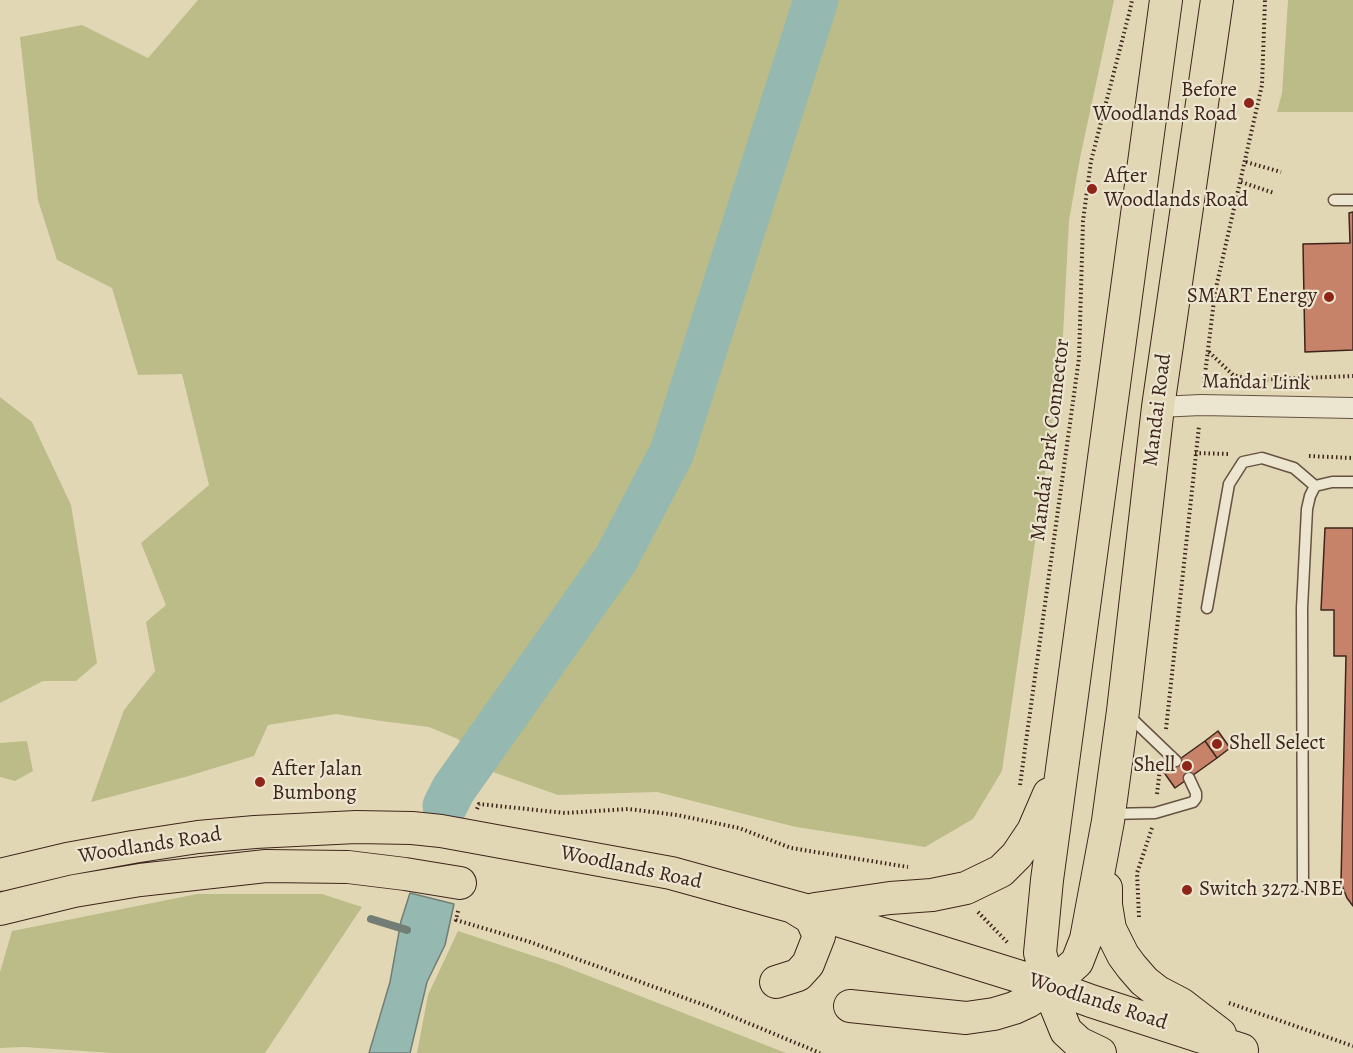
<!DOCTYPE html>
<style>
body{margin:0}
canvas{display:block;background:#e2d7b5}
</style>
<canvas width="1353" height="1053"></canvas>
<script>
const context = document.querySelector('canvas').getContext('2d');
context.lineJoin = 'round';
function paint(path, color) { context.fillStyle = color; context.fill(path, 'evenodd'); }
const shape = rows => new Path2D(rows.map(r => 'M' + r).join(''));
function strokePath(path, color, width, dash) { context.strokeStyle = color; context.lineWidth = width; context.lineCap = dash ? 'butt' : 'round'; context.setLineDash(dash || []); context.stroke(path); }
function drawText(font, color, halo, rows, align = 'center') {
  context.font = font + ' Alegreya,serif'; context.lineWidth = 4.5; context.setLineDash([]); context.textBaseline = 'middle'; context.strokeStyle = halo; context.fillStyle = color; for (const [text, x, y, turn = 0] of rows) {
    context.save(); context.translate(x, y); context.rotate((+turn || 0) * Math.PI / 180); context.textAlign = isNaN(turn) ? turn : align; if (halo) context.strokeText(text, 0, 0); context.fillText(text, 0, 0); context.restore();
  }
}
paint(shape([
 [198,0,1114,0,1080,158,1069,221,1062,355,1002,771,973,819,925,847,796,827,657,792,558,795,487,770,458,739,429,727,381,721,336,714,268,725,254,756,185,777,91,802,124,710,155,671,146,622,166,605,141,543,209,485,182,374,138,375,112,288,57,260,38,200,20,37,82,25,148,58],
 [1288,0,1353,0,1353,112,1277,112,1282,93],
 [0,397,32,422,71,505,97,663,76,681,43,681,0,703],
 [27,741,33,771,15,781,0,777,0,743],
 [197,894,322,894,362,907,265,1053,112,1053,24,1047,0,1048,0,972,12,931],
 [458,931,558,964,786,1053,417,1053,428,995]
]), '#bcbc88');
const water = shape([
 [410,893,454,904,445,945,427,982,410,1053,369,1053,390,982,401,921,410,893]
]);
paint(water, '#95b9b0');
strokePath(water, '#727e75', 1.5);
strokePath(shape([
 [371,919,407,930]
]), '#727e75', 8);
strokePath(shape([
 [445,806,453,790,616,559,672,452,816,0]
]), '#95b9b0', 45);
const building = shape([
 [1353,212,1353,350,1305,352,1303,244,1350,243,1349,213,1353,212],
 [1325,528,1353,528,1353,906,1347,898,1341,883,1346,656,1334,656,1334,610,1321,610,1325,528],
 [1218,731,1230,748,1217,758,1205,741,1218,731],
 [1205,741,1217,758,1175,788,1163,771,1205,741]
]);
paint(building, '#c78369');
strokePath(building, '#3e251c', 1.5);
const lane = shape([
 [1334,200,1353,200],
 [1315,486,1332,482,1353,482],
 [1207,608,1229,484,1243,462,1262,458,1294,468,1315,486],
 [1128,715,1176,761],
 [1110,814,1155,813,1193,802,1196,798,1196,793,1189,778],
 [1303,886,1302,608,1307,509,1310,496,1315,486]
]);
const street = shape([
 [1158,407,1201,405,1353,408]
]);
const primary = shape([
 [0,875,67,859,133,847,198,837,255,832,356,827,412,828,441,831,671,873,805,910,1050,986,1091,1001,1242,1050],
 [1106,888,1106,905,1110,929,1123,955,1131,966,1144,981,1158,992,1181,1004,1220,1034],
 [0,909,74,891,140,880,266,866,348,867,405,874,460,883],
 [815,909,890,898,932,895,966,888,1001,871,1017,855,1033,831,1049,794],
 [776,982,798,975,808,964,819,936,811,918,793,907],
 [850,1006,966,1018,994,1014,1014,1008,1029,1001,1050,986,1077,962,1086,939,1108,821,1123,711,1158,407,1217,0],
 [1100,1053,1079,1043,1066,1031,1055,1004,1040,953,1047,880,1166,0]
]);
strokePath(lane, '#675242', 13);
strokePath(street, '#675242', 22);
strokePath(primary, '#3e251c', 34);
strokePath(shape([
 [1246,162,1281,172],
 [1241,182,1274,193],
 [1209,352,1233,375,1255,380,1353,376],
 [1204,383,1215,292,1262,85,1265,0],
 [1195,453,1229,454],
 [1309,456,1353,458],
 [1166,729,1199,426],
 [1020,785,1079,358,1083,221,1091,161,1130,10,1132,0],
 [1157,794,1160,769],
 [477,809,479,804,565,813,628,809,677,815,739,828,791,848,908,867],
 [458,911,456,920,530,942,707,1006,820,1053],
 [978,912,1008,943],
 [1139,917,1137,873,1152,828],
 [1229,1003,1353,1046]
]), '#3e251c', 4, [1.5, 3]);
strokePath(lane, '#ece5cf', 10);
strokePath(street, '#ece5cf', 20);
strokePath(primary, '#e2d7b5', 32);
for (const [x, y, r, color] of [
 [1249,103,6,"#8f2418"],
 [1092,189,6,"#8f2418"],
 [1329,297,6,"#8f2418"],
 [1217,744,6,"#8f2418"],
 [1187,766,6,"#8f2418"],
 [260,782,6,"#8f2418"],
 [1187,890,6,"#8f2418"]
]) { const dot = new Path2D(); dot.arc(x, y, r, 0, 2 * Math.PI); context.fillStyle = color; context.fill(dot); strokePath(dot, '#ece5cf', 2); }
drawText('21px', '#3e251c', '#ece5cf', [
 ["Before",1237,91,"right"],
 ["Woodlands Road",1237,115,"right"],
 ["After",1104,177],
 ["Woodlands Road",1104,201],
 ["SMART Energy",1317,297,"right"],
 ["Shell Select",1229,744],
 ["Shell",1175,766,"right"],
 ["After Jalan",272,770],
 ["Bumbong",272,794],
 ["Switch 3272 NBE",1199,890]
], 'left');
drawText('21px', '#3e251c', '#ece5cf', [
 ["Mandai Link",1256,383,1],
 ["Mandai Road",1158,410,-83],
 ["Mandai Park Connector",1051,440,-83],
 ["Woodlands Road",150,846,-9],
 ["Woodlands Road",631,868,12],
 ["Woodlands Road",1098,1002,18]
]);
</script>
